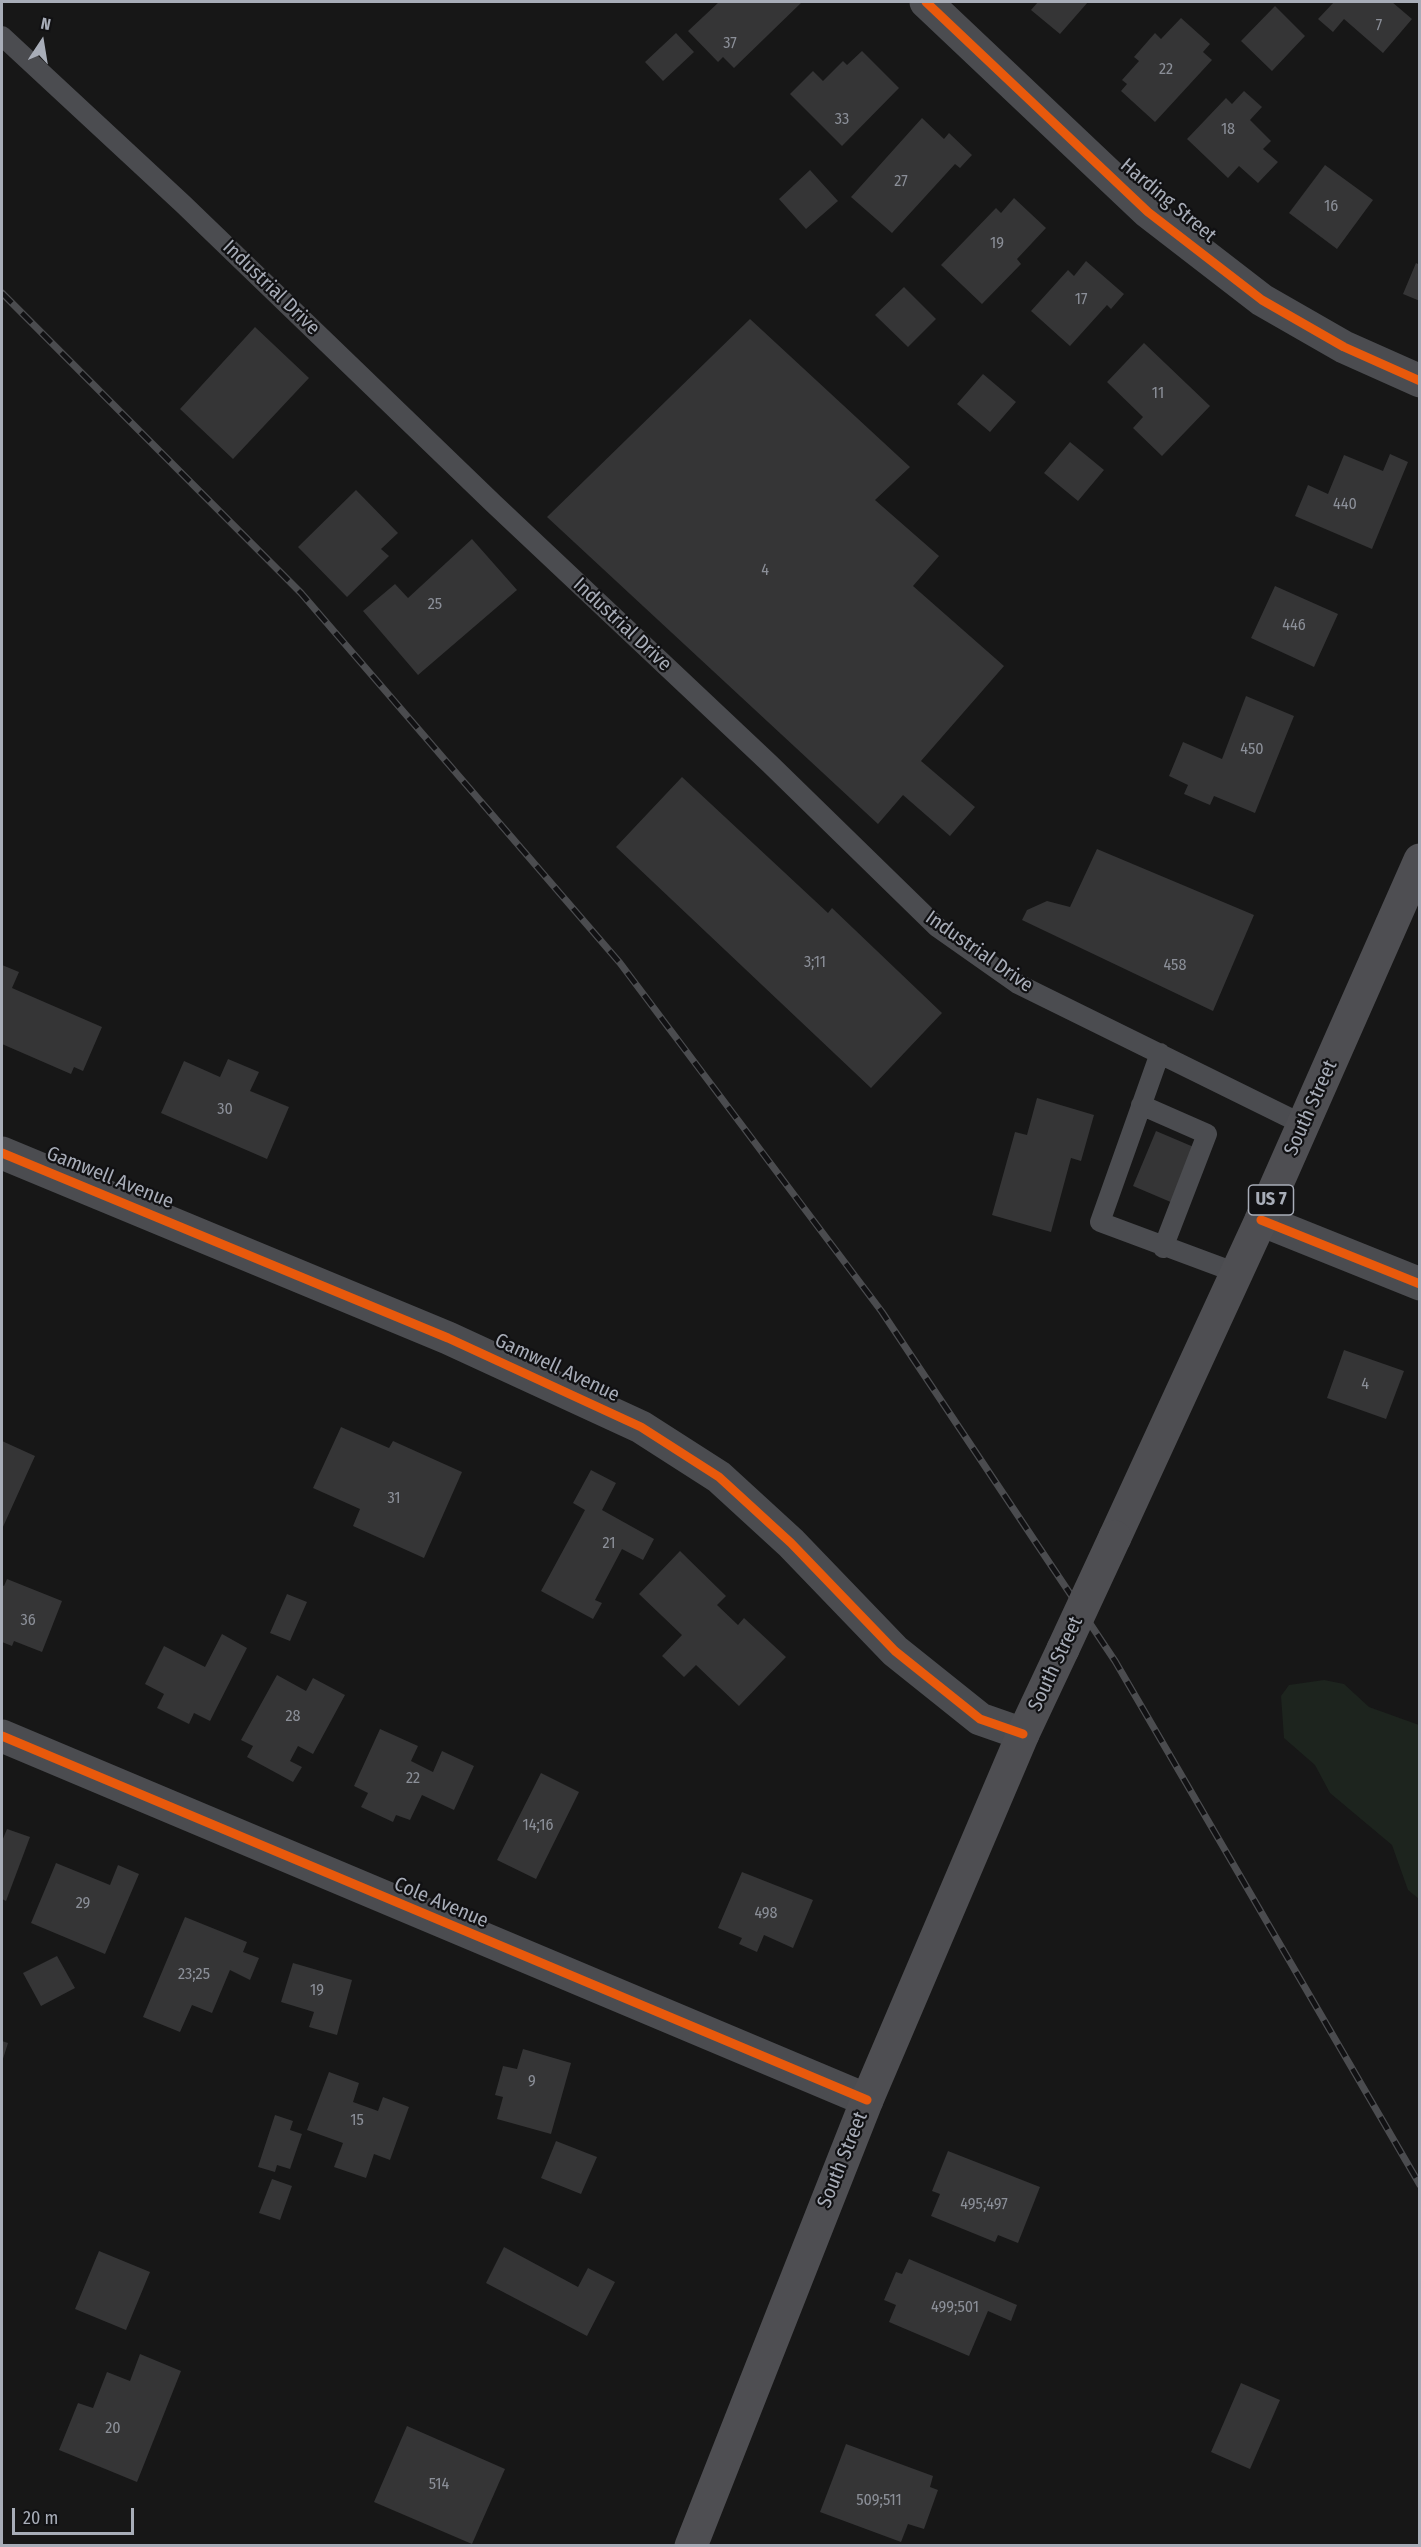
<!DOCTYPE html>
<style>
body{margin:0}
#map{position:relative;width:1421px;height:2547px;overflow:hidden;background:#171717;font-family:"Fira Sans Condensed",sans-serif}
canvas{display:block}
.frame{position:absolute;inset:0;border:3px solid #a8adb8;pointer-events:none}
.north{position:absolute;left:12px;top:12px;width:60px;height:60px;-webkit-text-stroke:4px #111113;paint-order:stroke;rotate:12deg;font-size:16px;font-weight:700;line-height:24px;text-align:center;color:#a8adb8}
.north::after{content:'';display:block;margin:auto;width:21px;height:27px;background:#a8adb8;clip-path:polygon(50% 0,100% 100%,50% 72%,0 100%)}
.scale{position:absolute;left:12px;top:2508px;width:122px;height:27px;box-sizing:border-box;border:3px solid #a8adb8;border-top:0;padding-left:8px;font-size:18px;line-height:21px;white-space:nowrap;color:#a8adb8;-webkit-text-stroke:4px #111113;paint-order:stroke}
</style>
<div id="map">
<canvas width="1421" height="2547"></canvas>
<div class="frame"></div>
<div class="north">N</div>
<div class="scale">20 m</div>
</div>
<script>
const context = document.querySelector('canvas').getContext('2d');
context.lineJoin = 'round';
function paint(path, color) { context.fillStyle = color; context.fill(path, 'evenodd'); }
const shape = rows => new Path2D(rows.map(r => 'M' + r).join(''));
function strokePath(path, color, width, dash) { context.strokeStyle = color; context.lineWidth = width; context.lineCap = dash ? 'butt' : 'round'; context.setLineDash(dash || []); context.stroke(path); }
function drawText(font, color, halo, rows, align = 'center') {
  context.font = font + ' "Fira Sans Condensed",sans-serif'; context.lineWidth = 4.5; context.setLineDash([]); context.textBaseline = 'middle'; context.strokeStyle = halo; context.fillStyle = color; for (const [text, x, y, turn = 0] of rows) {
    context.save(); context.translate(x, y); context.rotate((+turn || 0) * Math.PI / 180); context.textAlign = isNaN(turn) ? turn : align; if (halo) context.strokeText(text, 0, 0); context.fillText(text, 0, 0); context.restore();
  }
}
paint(shape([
 [1324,1680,1344,1684,1369,1707,1419,1725,1419,1899,1408,1890,1392,1845,1330,1793,1315,1765,1284,1738,1281,1696,1289,1685]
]), '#1d241e');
paint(shape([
 [719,2,802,2,734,68,723,57,718,62,688,31],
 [1038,2,1088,2,1060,34,1031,10],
 [1334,2,1392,2,1412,19,1383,53,1344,19,1333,32,1318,19],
 [1275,6,1305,36,1272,71,1241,41],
 [1181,18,1210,44,1203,52,1212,60,1155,122,1121,91,1127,84,1122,80,1139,61,1134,57,1155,33,1161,39],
 [676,33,694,52,663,81,645,62],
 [862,51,899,88,842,146,790,94,813,71,823,81,843,61,847,65],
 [1244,91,1262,107,1250,120,1271,141,1263,149,1278,162,1258,183,1239,166,1228,178,1187,139,1226,98,1232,104],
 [922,118,944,139,949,133,972,155,960,168,955,164,892,233,851,197],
 [1325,165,1373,200,1337,249,1289,213],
 [810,170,838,201,806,229,779,199],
 [1014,198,1046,228,1017,259,1021,264,982,304,941,265,996,208,1001,213],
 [1086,261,1124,294,1111,309,1107,305,1070,346,1031,311,1068,270,1074,276],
 [1416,263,1420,265,1420,301,1403,294],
 [904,287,936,319,908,347,875,315],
 [750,319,910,467,875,500,939,556,913,586,1004,666,921,761,975,807,950,836,903,795,878,824,547,517],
 [255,327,309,378,233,459,180,409],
 [1144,343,1210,406,1162,456,1133,428,1143,417,1107,382],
 [983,374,1016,402,990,432,957,404],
 [1070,442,1104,470,1078,501,1044,473],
 [1390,454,1408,462,1372,549,1295,516,1308,485,1328,494,1344,455,1383,471],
 [356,490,398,533,381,549,389,556,347,597,298,547],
 [472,539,517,590,418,675,363,611,395,584,408,598],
 [1275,586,1338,614,1314,667,1251,638],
 [1246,696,1294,716,1255,813,1214,796,1210,805,1184,794,1188,785,1169,776,1183,742,1222,759],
 [682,777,828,913,832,908,942,1013,871,1088,616,847],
 [1097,849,1254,915,1213,1011,1022,920,1027,910,1047,901,1070,907],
 [2,965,19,972,12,988,102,1027,83,1071,74,1067,71,1074,2,1044],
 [228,1059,259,1072,250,1091,289,1107,267,1159,161,1113,184,1061,220,1077],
 [1037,1098,1094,1115,1081,1161,1071,1158,1051,1232,992,1215,1015,1132,1027,1135],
 [1156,1131,1196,1148,1173,1203,1133,1186],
 [1344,1350,1404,1371,1386,1419,1327,1398],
 [341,1427,389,1448,393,1441,462,1472,424,1558,353,1526,360,1509,313,1488],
 [2,1441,35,1456,2,1529],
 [591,1470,616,1483,602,1510,654,1539,643,1560,622,1549,595,1600,602,1603,593,1619,541,1591,585,1510,573,1503],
 [680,1551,726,1596,717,1605,738,1625,744,1618,786,1657,739,1706,696,1665,684,1677,662,1656,682,1635,639,1594],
 [7,1579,62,1601,42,1652,14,1641,12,1646,2,1642,2,1585,4,1586],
 [287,1594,307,1602,290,1641,270,1633],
 [222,1634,247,1648,210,1721,194,1713,189,1724,157,1708,164,1694,145,1684,164,1646,205,1667],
 [277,1675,306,1691,313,1678,345,1695,313,1754,298,1746,290,1761,302,1767,293,1782,247,1757,253,1746,241,1740],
 [380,1729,418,1746,411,1761,433,1772,442,1751,474,1766,454,1810,422,1795,410,1820,396,1815,393,1822,361,1807,368,1793,354,1786],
 [541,1773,579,1792,536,1879,497,1860],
 [7,1829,30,1837,6,1901,2,1899,2,1841],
 [56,1863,110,1885,118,1865,139,1874,105,1954,31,1923],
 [742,1872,813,1900,793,1948,764,1935,757,1952,739,1944,742,1938,718,1928],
 [185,1917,247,1942,243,1952,259,1958,250,1980,230,1970,212,2013,192,2005,180,2032,143,2017],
 [57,1956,75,1988,41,2006,23,1973],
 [293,1963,352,1980,337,2035,309,2027,314,2012,281,2002],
 [2,2041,8,2043,2,2062],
 [523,2049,571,2063,551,2134,497,2119,503,2097,495,2095,503,2066,517,2069],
 [329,2072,359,2083,353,2102,378,2111,383,2097,409,2107,390,2160,374,2154,366,2178,334,2167,343,2143,307,2130],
 [275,2115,293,2121,290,2130,302,2134,290,2169,277,2165,275,2172,258,2167],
 [556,2141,597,2157,581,2194,541,2178],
 [948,2151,1040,2187,1018,2243,998,2235,995,2242,931,2216,940,2194,932,2191],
 [272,2179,292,2186,280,2220,259,2213],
 [504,2247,578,2287,588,2268,615,2282,587,2336,486,2283],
 [99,2251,150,2272,126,2330,75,2309],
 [909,2259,1017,2305,1011,2321,988,2311,969,2356,889,2322,896,2305,884,2300,896,2272,902,2274],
 [140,2354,181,2371,137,2482,59,2450,78,2403,93,2408,107,2372,130,2381],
 [1241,2383,1280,2400,1250,2469,1211,2452],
 [407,2426,505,2469,472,2544,374,2502],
 [846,2444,933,2476,930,2487,938,2490,924,2529,908,2524,901,2542,820,2512]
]), '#353536');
strokePath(shape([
 [2,36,183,204,494,504,770,764,937,927,1018,984,1304,1125],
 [1160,1053,1100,1222,1237,1273],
 [1141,1105,1207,1134,1163,1248]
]), '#4b4c50', 20);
strokePath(shape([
 [926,2,1148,212,1262,300,1344,347,1420,381],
 [2,1153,448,1338,641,1427,719,1477,791,1543,895,1651,980,1719,1023,1734],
 [1261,1220,1420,1284],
 [2,1736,867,2100]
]), '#4b4c50', 33);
strokePath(shape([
 [1115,1537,1261,1220,1420,860],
 [691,2546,867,2100,1023,1734,1063,1649]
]), '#4e4e52', 33);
const rail = shape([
 [2,293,301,593,620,963,882,1312,1115,1661,1420,2185]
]);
strokePath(rail, '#4b4c4f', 7);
strokePath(rail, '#111113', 4.5, [14]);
strokePath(shape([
 [1063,1649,1115,1537]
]), '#4e4e52', 33);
strokePath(shape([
 [926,2,1148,212,1262,300,1344,347,1420,381],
 [2,1153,448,1338,641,1427,719,1477,791,1543,895,1651,980,1719,1023,1734],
 [1261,1220,1420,1284],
 [2,1736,867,2100]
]), '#e8590c', 9);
drawText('16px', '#8b8f98', null, [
 ["7",1379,26],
 ["37",730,44],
 ["22",1166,70],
 ["33",842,120],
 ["18",1228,130],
 ["27",901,182],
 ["16",1331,207],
 ["19",997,244],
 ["17",1081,300],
 ["11",1158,394],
 ["440",1345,505],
 ["4",765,571],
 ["25",435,605],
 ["446",1294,626],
 ["450",1252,750],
 ["3;11",815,963],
 ["458",1175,966],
 ["30",225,1110],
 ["4",1365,1385],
 ["31",394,1499],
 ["21",609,1544],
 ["36",28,1621],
 ["28",293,1717],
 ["22",413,1779],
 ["14;16",538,1826],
 ["29",83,1904],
 ["498",766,1914],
 ["23;25",194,1975],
 ["19",317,1991],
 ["9",532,2082],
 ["15",357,2121],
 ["495;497",984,2205],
 ["499;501",955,2308],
 ["20",113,2429],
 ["514",439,2485],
 ["509;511",879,2501]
]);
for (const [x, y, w] of [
 [1271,1200,45]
]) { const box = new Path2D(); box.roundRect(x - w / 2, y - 15, w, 30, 4.5); context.fillStyle = '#111113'; context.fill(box); strokePath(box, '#a8adb8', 1.5); }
drawText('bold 18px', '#a8adb8', null, [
 ["US 7",1271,1200]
]);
drawText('20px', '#a8adb8', '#111113', [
 ["Harding Street",1168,201,40],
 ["Industrial Drive",271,288,44],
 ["Industrial Drive",622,625,43],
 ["Industrial Drive",979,952,35],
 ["South Street",1311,1108,-66],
 ["Gamwell Avenue",110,1178,22],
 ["Gamwell Avenue",557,1368,25],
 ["South Street",1056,1664,-65],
 ["Cole Avenue",441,1903,23],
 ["South Street",843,2160,-68]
]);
</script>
